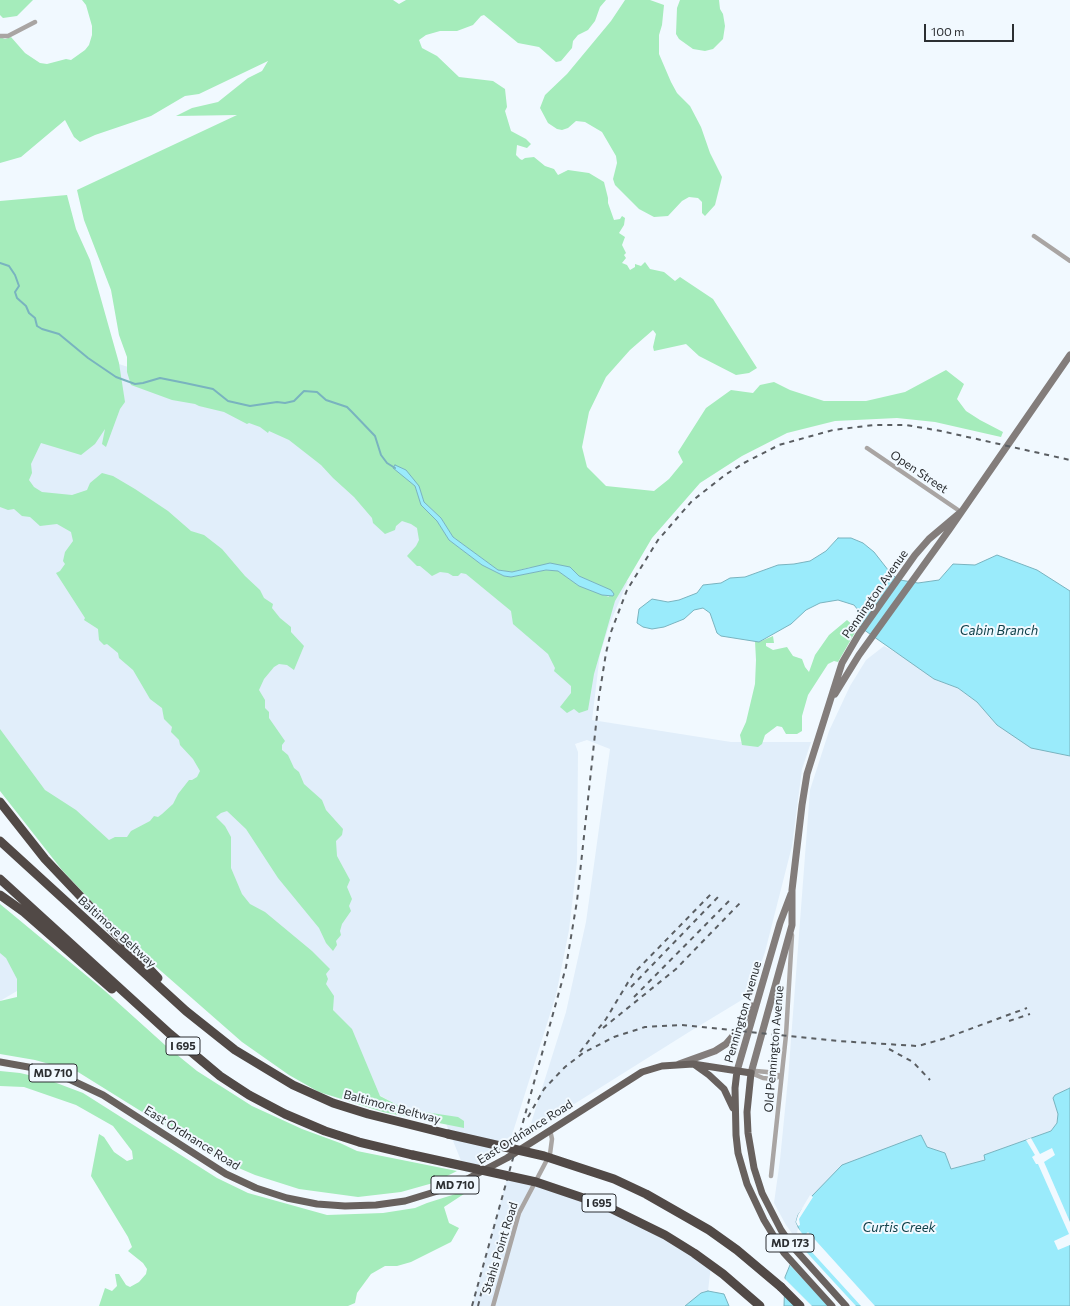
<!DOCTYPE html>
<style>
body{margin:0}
#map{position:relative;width:1070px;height:1306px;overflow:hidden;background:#f1f9ff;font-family:Commissioner,sans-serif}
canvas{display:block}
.scale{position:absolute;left:924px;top:24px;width:90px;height:18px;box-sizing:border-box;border:2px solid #2c2f32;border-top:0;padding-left:5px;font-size:12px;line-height:14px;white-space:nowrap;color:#2c2f32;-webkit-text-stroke:3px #f1f9ff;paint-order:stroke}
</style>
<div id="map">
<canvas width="1070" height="1306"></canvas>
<div class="scale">100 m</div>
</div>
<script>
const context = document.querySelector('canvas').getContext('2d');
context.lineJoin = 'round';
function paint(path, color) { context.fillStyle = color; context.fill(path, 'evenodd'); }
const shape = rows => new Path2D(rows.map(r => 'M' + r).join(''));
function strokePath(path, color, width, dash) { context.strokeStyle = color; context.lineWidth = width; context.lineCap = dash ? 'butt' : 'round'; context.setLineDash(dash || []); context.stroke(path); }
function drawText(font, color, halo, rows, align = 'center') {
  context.font = font + ' Commissioner,sans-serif'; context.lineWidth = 4; context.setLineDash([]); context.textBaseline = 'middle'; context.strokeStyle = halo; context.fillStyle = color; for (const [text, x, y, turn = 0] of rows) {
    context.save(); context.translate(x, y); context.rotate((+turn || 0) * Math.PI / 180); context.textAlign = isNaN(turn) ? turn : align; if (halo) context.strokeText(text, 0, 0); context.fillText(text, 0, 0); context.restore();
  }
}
paint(shape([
 [98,357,374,449,615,585,628,581,610,623,600,654,592,720,731,742,811,742,802,769,792,846,765,952,750,995,689,1032,528,1133,566,1012,586,922,610,749,587,740,575,744,578,752,577,862,569,930,556,995,512,1135,501,1153,466,1173,445,1121,412,1113,357,1083,0,748,0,366],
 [884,646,907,659,934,679,958,688,977,702,997,725,1070,755,1070,1088,1055,1095,1058,1114,1057,1123,1051,1131,984,1155,985,1160,951,1169,945,1153,927,1147,796,1222,799,1229,799,1243,786,1225,774,1203,780,1160,788,1079,810,790,829,731,850,686,866,660],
 [0,945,39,978,0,1001],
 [507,1179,604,1205,711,1265,708,1291,701,1293,685,1306,472,1306]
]), '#e1eefa');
paint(shape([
 [0,0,33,0,17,16,3,18,0,15],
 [82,0,393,0,399,4,406,0,606,0,600,7,595,21,588,30,578,35,573,41,572,48,561,61,556,62,539,47,518,43,484,15,481,16,473,25,457,31,440,31,426,35,419,40,422,48,437,56,459,77,493,81,505,89,507,107,505,111,511,131,526,139,531,144,527,148,517,145,516,155,520,159,522,160,525,158,534,157,545,166,554,169,558,175,568,170,589,173,604,182,608,198,608,203,614,220,620,219,622,216,625,218,624,225,619,233,625,237,622,245,626,253,624,255,626,258,622,263,627,265,630,270,635,267,635,264,641,266,645,262,650,269,664,272,675,281,680,277,713,299,757,368,749,373,736,375,699,356,686,344,654,351,653,347,656,334,653,330,630,350,606,377,589,412,582,447,587,467,606,486,654,491,669,479,683,462,678,452,706,408,731,390,753,393,760,385,774,382,790,390,824,401,866,401,905,392,946,370,964,384,957,399,966,411,980,420,1003,432,1001,437,935,422,897,418,835,421,787,433,742,456,700,483,652,538,615,601,594,674,588,710,579,713,574,709,567,713,560,707,571,693,571,686,554,671,555,668,548,654,513,624,511,611,466,574,461,573,458,576,453,576,448,573,440,572,432,576,420,566,417,566,407,556,416,546,419,540,417,528,411,524,402,521,396,526,395,530,385,534,373,523,372,518,354,497,333,478,321,465,289,440,269,431,268,433,260,427,249,423,247,424,224,412,199,406,195,404,172,400,131,385,127,372,127,357,119,335,111,290,84,220,77,190,237,115,176,116,192,108,218,102,248,78,262,71,268,61,199,94,185,96,151,116,95,135,80,142,74,137,65,120,21,157,0,163,0,37,5,39,11,37,25,53,40,63,47,64,66,59,71,60,85,50,89,45,92,35,92,26,86,5],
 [394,468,419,486,424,502,441,518,453,537,498,570,512,572,531,567,570,567,579,576,606,588,609,597,579,586,558,571,546,570,511,577,504,576,482,565,449,540,437,521,421,505,415,486],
 [625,0,650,0,664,5,662,25,659,35,659,54,671,82,677,93,690,106,701,127,710,153,722,177,715,205,705,216,702,213,702,202,698,198,689,197,682,201,668,216,654,217,639,209,615,185,613,179,617,163,616,156,602,132,585,122,576,121,568,128,562,130,557,129,548,123,540,108,545,95,567,74,611,21],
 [680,0,719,0,720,9,723,14,725,26,723,39,713,49,705,51,693,49,679,39,676,34,677,8],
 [67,195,76,229,90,260,119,363,125,402,120,409,106,447,102,444,105,429,95,444,81,455,41,443,31,464,32,473,29,480,34,487,42,492,72,495,87,490,90,483,102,473,113,476,135,489,168,511,191,531,204,535,222,549,245,576,260,590,264,598,273,604,272,608,280,618,291,627,291,632,304,646,294,670,287,665,279,664,274,667,264,679,259,690,265,700,265,708,269,712,269,718,285,741,282,745,282,750,288,755,294,768,299,772,304,784,322,800,326,810,343,829,342,835,336,841,337,856,350,880,347,887,352,899,349,906,351,911,342,924,340,931,341,935,336,941,337,945,333,951,326,943,319,928,278,878,246,829,227,811,221,813,216,817,225,826,231,837,231,868,242,894,250,904,265,912,312,951,330,969,326,974,328,979,326,984,334,996,333,1010,352,1029,380,1096,405,1109,458,1117,464,1121,464,1128,383,1112,319,1092,289,1075,242,1042,137,950,62,870,0,791,0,729,45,790,76,810,109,840,115,837,127,837,131,831,150,821,154,816,158,817,162,814,173,804,178,794,189,780,192,780,197,777,200,771,193,759,180,745,179,740,171,732,172,727,164,719,162,708,150,699,133,670,119,658,118,653,107,644,104,645,99,640,98,629,84,620,85,618,56,573,60,571,65,564,63,561,65,552,73,541,71,532,57,524,40,526,30,517,22,516,14,509,8,510,0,507,0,201],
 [847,620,857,629,838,662,834,661,828,664,808,695,802,716,802,731,797,734,786,734,782,727,777,726,765,735,762,744,758,747,742,745,740,735,746,722,755,684,756,660,755,641,759,642,773,636,774,643,766,643,766,646,773,650,787,647,793,656,802,659,805,667,809,672,815,655,829,635],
 [0,904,105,991,165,1045,197,1071,252,1106,302,1129,340,1143,357,1151,457,1171,433,1183,401,1192,358,1197,299,1189,255,1175,234,1166,229,1166,78,1072,35,1060,0,1054,0,1001,17,997,17,979,6,958,0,953],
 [0,1071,20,1073,46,1079,83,1093,217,1178,248,1193,327,1215,383,1213,415,1208,427,1203,465,1191,467,1192,444,1207,449,1223,459,1228,451,1242,411,1262,397,1266,385,1266,371,1274,357,1293,355,1303,348,1306,99,1306,105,1288,112,1291,117,1286,115,1274,119,1274,126,1285,130,1287,139,1282,146,1274,147,1269,143,1263,128,1251,132,1247,128,1237,91,1176,99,1134,104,1137,114,1152,127,1161,133,1159,132,1151,113,1126,76,1105,24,1087,0,1086]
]), '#a5ecbb');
const water = shape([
 [395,465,406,470,419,486,424,502,441,518,453,537,498,570,512,572,550,563,570,567,579,576,611,590,614,594,613,596,602,595,579,586,558,571,546,570,511,577,504,576,482,565,449,540,437,521,421,505,415,486,393,468,395,465],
 [838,538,851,538,863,543,874,552,892,575,900,580,918,583,939,580,953,564,975,565,997,555,1037,570,1070,591,1070,756,1031,748,997,725,977,702,958,688,934,679,860,627,857,619,858,610,854,605,838,600,820,603,806,610,791,624,759,642,721,636,717,633,710,613,703,608,694,610,684,619,664,627,652,629,643,627,637,623,639,609,652,599,668,602,679,600,697,593,703,585,721,583,730,578,745,577,778,565,794,564,810,561,826,551,838,538],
 [1070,1088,1070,1306,784,1306,785,1277,799,1243,799,1229,796,1222,798,1215,812,1196,842,1165,921,1135,927,1147,945,1153,951,1169,985,1160,984,1155,1051,1131,1057,1123,1058,1114,1053,1098,1055,1095,1070,1088],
 [708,1291,724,1294,729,1306,685,1306,701,1293,708,1291]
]);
paint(water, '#9aebfb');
strokePath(water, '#79b3bf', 1);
paint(shape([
 [1031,1138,1040,1154,1052,1148,1055,1155,1044,1162,1070,1222,1070,1245,1058,1250,1054,1241,1069,1234,1038,1164,1036,1164,1032,1157,1035,1155,1026,1140],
 [810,1195,813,1197,799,1219,800,1225,798,1226,796,1222,798,1215],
 [798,1228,804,1236,808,1232,875,1306,861,1306,800,1239,797,1234],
 [797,1242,810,1256,856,1306,828,1306,788,1263],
 [783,1277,812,1306,797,1306,783,1292]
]), '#f1f9ff');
strokePath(shape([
 [0,263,9,266,15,275,19,286,15,292,17,298,26,306,29,313,35,318,37,326,42,329,59,334,88,358,116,377,135,384,143,383,160,378,185,383,213,389,228,401,250,406,277,402,285,403,294,401,304,391,317,392,326,400,347,407,352,412,375,436,381,455,387,463,395,468]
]), '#79b3bf', 2);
strokePath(shape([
 [0,36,8,36,35,22],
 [1034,236,1070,261],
 [867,448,961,512],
 [751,1073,763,1078,772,1079,781,1076],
 [753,1073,756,1071,767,1072,781,1076],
 [771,1176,786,1035,792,935],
 [493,1306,519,1213,550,1154,552,1139,550,1130]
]), '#a9a5a3', 4.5);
strokePath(shape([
 [835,694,859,655,949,530,1070,355],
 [679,1064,715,1051,726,1044,738,1030,752,1006],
 [737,1071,780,923,791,894],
 [751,1073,792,925,792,890,802,805,807,774,842,663,859,634,915,555,929,539,961,512]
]), '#837d7b', 7);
strokePath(shape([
 [0,1062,45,1070,71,1080,103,1095,226,1174,256,1188,287,1198,317,1204,345,1206,376,1205,405,1201,454,1186,507,1158,642,1072,662,1066,693,1064,751,1073,747,1112,748,1133,754,1168,762,1193,781,1230,792,1246,846,1306],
 [695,1065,709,1075,724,1089,733,1108],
 [737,1071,735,1088,736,1135,738,1153,747,1184,764,1220,784,1253,832,1306]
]), '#68615e', 7);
strokePath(shape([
 [0,802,45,859,158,978],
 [0,841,186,1011,235,1050,293,1085,333,1103,368,1114,448,1134],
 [0,879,170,1034,220,1076,249,1095,285,1114,325,1131,359,1142,413,1155],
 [0,895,24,912,112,989],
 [781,1287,800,1306]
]), '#514946', 9);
strokePath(shape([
 [631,987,719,896],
 [634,997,731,899],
 [1009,1021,1030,1014],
 [603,1028,676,969,740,903],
 [889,1049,913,1062,930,1080],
 [580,1052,606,1019,633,974,711,894],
 [528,1117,544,1089,565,1067,583,1053,614,1037,645,1027,682,1025,838,1041,918,1046,943,1039,1027,1008],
 [472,1306,566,967,577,901,599,697,606,653,611,632,627,590,658,540,692,501,725,475,744,463,779,445,833,430,874,425,906,425,941,431,1070,460],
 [478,1306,482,1290]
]), '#5a5e62', 2, [5, 5]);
strokePath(shape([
 [448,1134,544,1156,614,1179,646,1194,709,1230,737,1250,781,1287],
 [413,1155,536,1182,604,1205,665,1235,694,1253,723,1274,760,1306]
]), '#514946', 9);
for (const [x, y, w] of [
 [183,1046,34],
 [53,1073,48],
 [455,1185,48],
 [599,1203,34],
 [790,1243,48]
]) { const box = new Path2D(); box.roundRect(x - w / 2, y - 9, w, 18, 3); context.fillStyle = '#f1f9ff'; context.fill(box); strokePath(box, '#2c2f32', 1); }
drawText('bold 11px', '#2c2f32', null, [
 ["I 695",183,1046],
 ["MD 710",53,1073],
 ["MD 710",455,1185],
 ["I 695",599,1203],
 ["MD 173",790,1243]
]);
drawText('12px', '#2c2f32', '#f1f9ff', [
 ["Open Street",919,472,34],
 ["Pennington Avenue",875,594,-55],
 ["Baltimore Beltway",117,932,42],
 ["Pennington Avenue",743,1012,-74],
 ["Old Pennington Avenue",774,1049,-85],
 ["Baltimore Beltway",392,1107,15],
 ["East Ordnance Road",525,1132,-32],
 ["East Ordnance Road",192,1138,32],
 ["Stahls Point Road",500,1248,-73]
]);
drawText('italic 13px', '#10414a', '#f1f9ff', [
 ["Cabin Branch",999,631],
 ["Curtis Creek",899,1228]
]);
</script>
